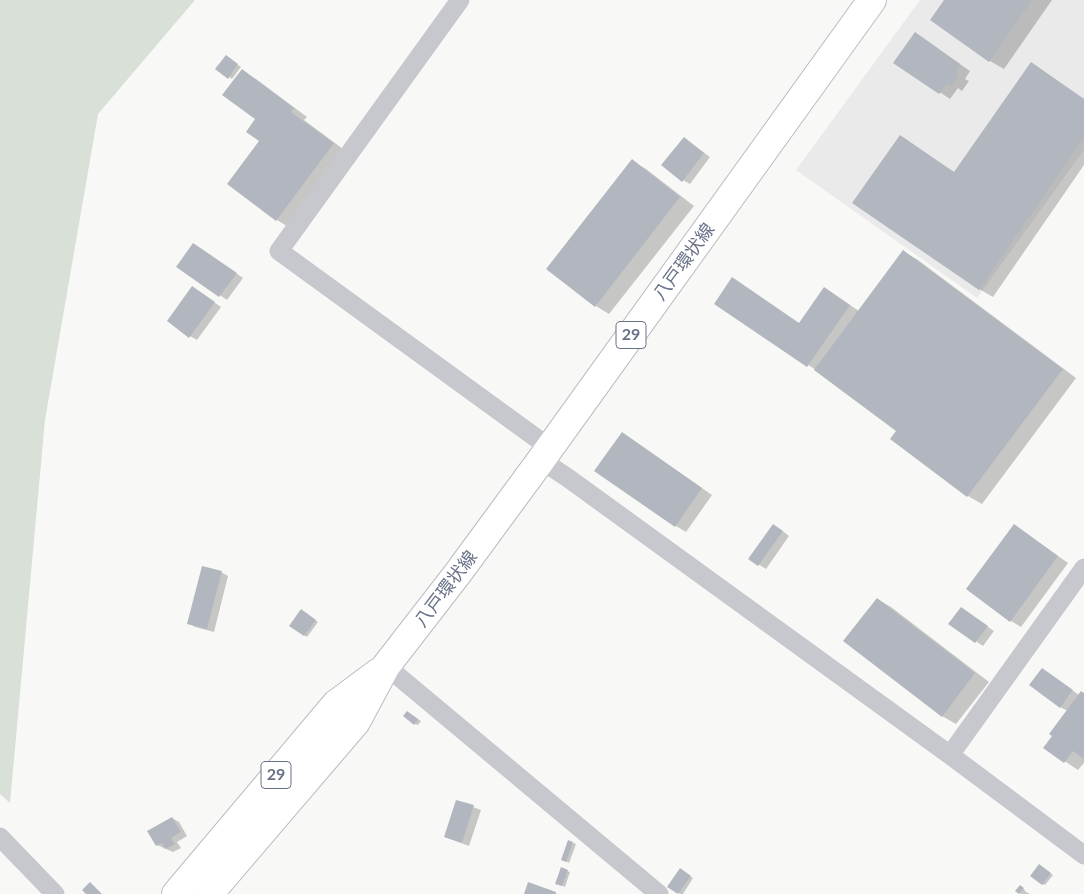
<!DOCTYPE html>
<meta charset="utf-8">
<style>
body{margin:0}
canvas{display:block;background:#f8f9f6}
</style>
<canvas width="1084" height="894"></canvas>
<script>
const context = document.querySelector('canvas').getContext('2d');
context.lineJoin = 'round';
function paint(path, color) { context.fillStyle = color; context.fill(path, 'evenodd'); }
const shape = rows => new Path2D(rows.map(r => 'M' + r).join(''));
function strokePath(path, color, width, dash) { context.strokeStyle = color; context.lineWidth = width; context.lineCap = dash ? 'butt' : 'round'; context.setLineDash(dash || []); context.stroke(path); }
function drawText(font, color, halo, rows, align = 'center') {
  context.font = font + ' Lato,"Noto Sans JP",sans-serif'; context.lineWidth = 5; context.setLineDash([]); context.textBaseline = 'middle'; context.strokeStyle = halo; context.fillStyle = color; for (const [text, x, y, turn = 0] of rows) {
    context.save(); context.translate(x, y); context.rotate((+turn || 0) * Math.PI / 180); context.textAlign = isNaN(turn) ? turn : align; if (halo) context.strokeText(text, 0, 0); context.fillText(text, 0, 0); context.restore();
  }
}
paint(shape([
 [920,0,1084,0,1084,150,977,298,796,170]
]), '#e9eae9');
paint(shape([
 [0,0,195,0,98,114,45,420,10,803,0,794]
]), '#d8e0d7');
paint(shape([
 [946,0,1052,0,1004,69,990,61],
 [925,40,970,71,965,79,969,81,962,91,958,88,950,99,895,62],
 [229,59,241,67,232,79,217,69],
 [1031,64,1084,99,1084,165,993,297,979,289,900,137,955,173],
 [242,71,256,79,307,117,304,120,347,152,290,228,277,220,257,119],
 [684,138,710,157,690,184,683,180],
 [632,161,646,169,694,206,609,314,596,306],
 [200,248,243,278,227,300,178,266],
 [904,252,918,260,1076,378,982,504,968,496,898,430,822,374,716,304,733,279,800,324,838,297,859,311],
 [199,292,221,307,197,340,190,336],
 [632,440,712,495,686,532,676,526],
 [780,529,789,536,766,569,750,559],
 [1024,532,1068,563,1021,627,1011,621],
 [221,572,228,576,214,632,195,627,189,623],
 [877,599,891,607,989,682,956,724,942,716],
 [304,612,318,622,307,637,304,635],
 [968,613,994,631,983,646,950,624],
 [1049,673,1079,695,1084,694,1084,763,1078,770,1045,748,1068,711,1060,707],
 [410,714,421,721,418,725,415,724],
 [457,801,481,810,469,846,445,837],
 [172,818,179,822,187,836,177,842,181,848,173,852,157,845],
 [569,841,576,844,569,863,565,861],
 [1042,867,1053,875,1045,885,1042,884],
 [680,870,693,878,683,894,680,894,669,886],
 [567,871,570,872,565,887,560,885],
 [1023,888,1026,892,1030,894,1021,894,1017,891]
]), '#0003');
paint(shape([
 [944,0,1032,0,989,62,930,20],
 [915,32,960,64,955,72,959,74,951,86,947,83,939,94,893,63],
 [226,55,238,64,228,79,215,69],
 [1031,62,1084,99,1084,137,979,290,852,203,900,135,954,172],
 [242,69,294,108,291,112,334,143,276,221,227,184,259,141,246,132,255,119,222,95],
 [684,137,704,153,682,182,661,165],
 [632,159,680,197,595,307,546,269],
 [193,243,237,273,219,297,176,267],
 [903,250,1063,369,967,497,890,439,896,431,814,370],
 [732,277,799,323,824,287,850,305,807,367,714,304],
 [192,286,215,302,189,338,167,321],
 [622,432,702,488,675,527,594,471],
 [773,524,783,531,758,566,748,559],
 [1014,524,1058,556,1010,622,966,589],
 [202,566,222,571,207,629,187,624],
 [877,598,975,673,942,717,843,641],
 [961,607,988,626,975,643,948,624],
 [301,609,316,620,304,636,289,626],
 [1042,668,1073,690,1060,708,1029,685],
 [1081,691,1084,693,1084,759,1073,751,1064,763,1043,748,1052,736,1049,734],
 [407,711,418,719,414,725,403,716],
 [456,800,474,805,462,843,444,837],
 [172,817,181,832,171,838,175,844,165,849,162,843,156,846,147,831],
 [568,840,573,842,566,862,561,860],
 [1039,864,1051,873,1042,885,1030,876],
 [561,867,568,870,562,886,555,884],
 [680,868,691,876,678,894,667,887],
 [90,882,102,894,86,894,82,890],
 [528,882,556,892,556,894,524,894],
 [1020,885,1024,888,1019,894,1015,891]
]), '#b2b6be');
const primary = shape([
 [176,894,336,704,379,672],
 [209,894,356,722,386,666,458,573,541,460,872,0]
]);
strokePath(primary, '#bbbdc2', 30);
strokePath(shape([
 [460,0,279,251,550,448],
 [541,460,568,478,950,755,1084,855],
 [386,666,659,894],
 [950,755,1084,568],
 [0,837,55,894]
]), '#c6c8cd', 19);
strokePath(primary, '#fff', 28);
for (const [x, y, w] of [
 [631,335,30],
 [276,775,30]
]) { const box = new Path2D(); box.roundRect(x - w / 2, y - 13.5, w, 27, 4); context.fillStyle = '#fff'; context.fill(box); strokePath(box, '#687187', 1); }
drawText('bold 16px', '#687187', null, [
 ["29",631,335],
 ["29",276,775]
]);
drawText('18px', '#687187', '#fff', [
 ["八戸環状線",684,262,-54],
 ["八戸環状線",446,589,-53]
]);
</script>
